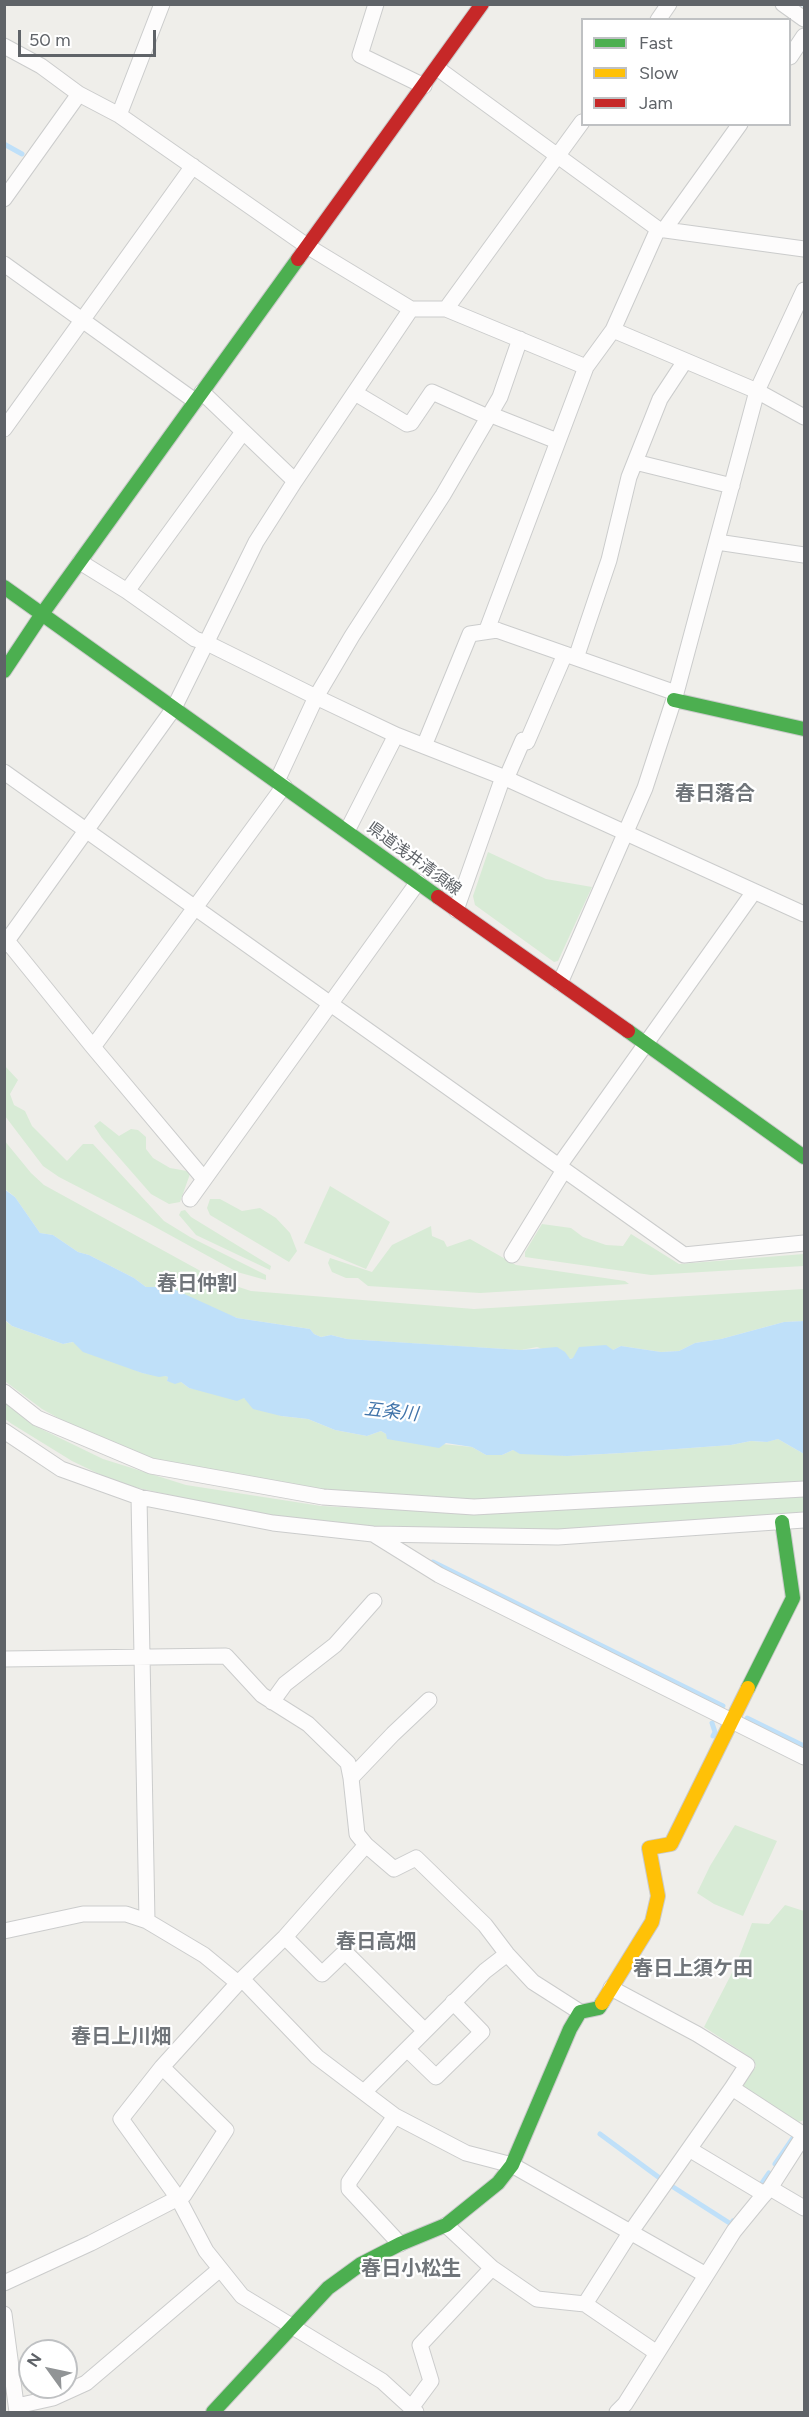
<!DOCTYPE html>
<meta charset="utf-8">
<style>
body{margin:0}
#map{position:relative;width:809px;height:2417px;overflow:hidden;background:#efeeea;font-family:Figtree,sans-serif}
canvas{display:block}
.frame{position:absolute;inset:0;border:6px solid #5f6368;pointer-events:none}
.legend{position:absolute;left:581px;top:18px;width:210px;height:108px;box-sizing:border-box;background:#fff;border:2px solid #bfc1c3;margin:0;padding:8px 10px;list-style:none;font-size:18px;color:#5f6368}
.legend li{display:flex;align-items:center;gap:12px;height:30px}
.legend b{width:30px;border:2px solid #bfc1c3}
.north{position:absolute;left:18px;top:2339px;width:60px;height:60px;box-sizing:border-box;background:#fff;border:2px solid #bfc1c3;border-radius:50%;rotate:303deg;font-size:16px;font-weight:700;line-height:24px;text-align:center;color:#5f6368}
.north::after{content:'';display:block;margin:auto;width:21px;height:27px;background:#919496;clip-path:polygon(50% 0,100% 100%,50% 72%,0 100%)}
.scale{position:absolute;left:18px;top:30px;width:138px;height:27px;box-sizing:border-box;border:3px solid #5f6368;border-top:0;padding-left:8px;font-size:18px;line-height:21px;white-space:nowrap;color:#5f6368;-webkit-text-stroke:4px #fff;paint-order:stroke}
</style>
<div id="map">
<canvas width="809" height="2417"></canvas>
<div class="frame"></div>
<ul class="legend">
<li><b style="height:8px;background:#4caf50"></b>Fast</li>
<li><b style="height:8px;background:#ffc107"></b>Slow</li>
<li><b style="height:8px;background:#c62828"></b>Jam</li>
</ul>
<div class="north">N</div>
<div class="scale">50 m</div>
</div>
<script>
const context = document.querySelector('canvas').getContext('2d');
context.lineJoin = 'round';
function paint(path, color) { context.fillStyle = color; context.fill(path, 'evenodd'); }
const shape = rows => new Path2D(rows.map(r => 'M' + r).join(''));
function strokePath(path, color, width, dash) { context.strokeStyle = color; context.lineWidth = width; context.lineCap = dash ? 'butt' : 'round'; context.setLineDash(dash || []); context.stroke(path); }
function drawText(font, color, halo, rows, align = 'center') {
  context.font = font + ' Figtree,"Noto Sans JP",sans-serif'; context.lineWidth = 4.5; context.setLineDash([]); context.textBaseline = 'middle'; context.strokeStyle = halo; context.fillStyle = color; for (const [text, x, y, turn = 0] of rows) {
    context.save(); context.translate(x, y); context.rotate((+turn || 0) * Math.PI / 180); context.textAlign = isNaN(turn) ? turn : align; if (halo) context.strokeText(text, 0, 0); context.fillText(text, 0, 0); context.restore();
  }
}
paint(shape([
 [488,852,546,879,592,887,558,961,554,962,475,905,473,896],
 [5,1066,18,1080,10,1094,14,1105,25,1111,32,1126,67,1161,83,1144,93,1144,164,1221,190,1237,266,1275,266,1280,237,1272,148,1223,59,1177,43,1166,5,1116],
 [100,1121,119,1136,131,1129,138,1130,146,1137,146,1149,153,1158,170,1168,187,1171,190,1174,180,1202,169,1204,151,1194,102,1138,94,1126],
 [4,1140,31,1173,44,1185,217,1280,251,1291,474,1309,804,1289,804,1321,784,1322,721,1339,695,1343,679,1351,661,1352,621,1346,613,1350,569,1359,537,1347,521,1350,439,1345,347,1339,331,1335,321,1337,314,1334,310,1329,237,1318,156,1288,146,1287,134,1278,89,1255,78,1252,53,1235,40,1233,15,1197,5,1189],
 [330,1186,390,1222,366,1269,304,1243],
 [210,1199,220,1199,242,1211,260,1208,276,1218,290,1233,297,1251,289,1262,210,1215,207,1208],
 [185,1210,191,1217,271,1266,270,1270,196,1235,179,1215,181,1211],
 [542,1224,571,1228,583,1237,606,1245,623,1246,631,1234,679,1264,804,1254,804,1266,651,1275,525,1257,525,1252],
 [431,1226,432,1236,444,1241,447,1247,470,1239,516,1265,625,1281,629,1284,480,1293,368,1286,358,1278,346,1278,332,1272,328,1263,330,1258,372,1272,392,1245],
 [4,1320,12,1326,63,1344,73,1342,142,1373,165,1376,168,1377,167,1381,181,1382,189,1388,244,1398,281,1416,308,1419,335,1430,367,1436,381,1431,386,1434,442,1444,472,1447,486,1455,502,1455,513,1450,567,1456,622,1453,731,1445,751,1441,766,1442,778,1439,804,1454,804,1481,478,1500,324,1490,198,1470,133,1454,87,1434,42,1409,6,1382],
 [4,1402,33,1425,103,1459,186,1485,321,1506,473,1514,804,1495,804,1513,553,1530,403,1528,334,1524,266,1516,120,1484,72,1461,12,1424,5,1419],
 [735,1825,777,1841,743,1916,714,1904,697,1893,710,1866],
 [785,1905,804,1911,804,2120,796,2123,747,2093,743,2085,756,2066,753,2059,704,2027,735,1967,752,1923,769,1924]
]), '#d8ebd6');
paint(shape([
 [4,1189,15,1197,40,1233,53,1235,78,1252,89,1255,134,1278,146,1287,169,1287,237,1318,310,1329,314,1334,321,1337,331,1335,347,1339,521,1350,557,1347,565,1352,570,1359,573,1358,579,1347,606,1345,613,1350,621,1346,661,1352,679,1351,695,1343,721,1339,784,1322,804,1321,804,1454,778,1439,767,1442,751,1441,731,1445,622,1453,567,1456,520,1454,513,1450,502,1455,486,1455,472,1447,446,1443,439,1448,387,1439,386,1434,381,1431,367,1436,335,1430,308,1419,281,1416,253,1409,244,1398,237,1401,189,1388,181,1382,175,1384,167,1381,168,1377,165,1376,159,1377,142,1373,83,1352,73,1342,63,1344,12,1326,5,1320]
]), '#bfe0f9');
strokePath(shape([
 [798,4,803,4],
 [4,144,22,154],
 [433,1562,723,1706],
 [747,1718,804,1746],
 [712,1723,715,1732,713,1736],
 [600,2134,661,2179],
 [775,2164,793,2138],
 [670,2185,731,2224,733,2221],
 [760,2186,769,2173]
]), '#bfe0f9', 5);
const street = shape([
 [376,4,360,55,424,86],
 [783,4,804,19],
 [658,20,669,4],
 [4,46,41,66,79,94,119,115,307,246,411,309,446,309,586,367],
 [790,57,804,36],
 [437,68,658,229,804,249],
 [119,115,162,4],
 [4,199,79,94],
 [658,229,613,330,586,367,488,627,676,693],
 [664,230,740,124],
 [4,264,195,401],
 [446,309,582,122],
 [613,330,757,391,804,417],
 [202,392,295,481],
 [355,393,407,424,411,423,432,392,488,417],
 [489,414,557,441],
 [4,429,193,166],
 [635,462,732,486],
 [717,542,804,555],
 [80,562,127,591,195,639,207,643,316,697,396,735,503,777,804,914],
 [127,591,243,432],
 [576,658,609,560,629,477,660,399,685,361],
 [424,746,470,634,497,630],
 [4,772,684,1255,804,1243],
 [506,779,523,740,527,742,565,654],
 [277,781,316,697,352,636,443,495,500,397,520,339],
 [347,831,396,735],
 [456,910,503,777],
 [8,942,93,1047,204,1179],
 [4,945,174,708,256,542,295,481,411,309],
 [560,983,645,788,676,693,757,391,804,290],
 [93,1047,284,786],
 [559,1166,753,893],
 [190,1199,418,882],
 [512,1255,564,1170],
 [4,1392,37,1418,151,1466,323,1497,474,1507,804,1489],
 [4,1431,61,1469,139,1497,273,1523,373,1534,558,1537,804,1520],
 [139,1497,147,1921,204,1955,238,1983],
 [373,1534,439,1575,804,1757],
 [4,1659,226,1656,262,1695,308,1724,348,1763,351,1778],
 [272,1702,285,1684,335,1645,374,1601],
 [366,1845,394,1869,416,1858,485,1925,507,1954,533,1982,580,2012],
 [4,1931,83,1914,126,1914,147,1921],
 [285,1937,322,1974,345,1952,425,2031],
 [242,1979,317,2057,395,2116,466,2153,512,2165,706,2275],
 [611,1988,697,2034,747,2065,732,2088,804,2135],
 [407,2049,436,2077,482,2032,453,2002],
 [364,2092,485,1971,507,1954],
 [395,2116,349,2182,349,2189,400,2244],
 [689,2149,764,2194],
 [770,2188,804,2135],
 [446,2225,492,2268,537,2299,585,2304,657,2353],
 [4,2283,91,2243,184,2195,226,2130,162,2067],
 [585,2304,630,2233,732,2088],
 [4,2314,17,2412],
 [17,2406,53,2398,86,2383,220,2269],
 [411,2408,431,2381,420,2345,492,2268],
 [416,2412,382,2381,242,2296,206,2251,178,2198,121,2119,162,2067,238,1983,285,1937,366,1845,357,1834,351,1778,393,1734,429,1700],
 [617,2412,625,2404,734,2231,761,2198,770,2188,804,2208]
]);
const fast = shape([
 [4,587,438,897],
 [4,671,42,614,298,259],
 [674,700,804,729],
 [628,1031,804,1157],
 [748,1688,793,1598,782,1522],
 [213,2412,328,2288,361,2264,400,2244,446,2225,498,2183,512,2165,570,2029,580,2012,599,2008,602,2003]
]);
const slow = shape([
 [602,2003,652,1922,658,1896,649,1848,671,1844,748,1688]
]);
const jam = shape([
 [298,259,482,4],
 [438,897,628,1031]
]);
strokePath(street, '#cbcccc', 17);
strokePath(fast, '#cacacb', 16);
strokePath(slow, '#cacacb', 16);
strokePath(jam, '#cacacb', 16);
strokePath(street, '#fdfcfc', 15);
strokePath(fast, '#4caf50', 14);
strokePath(slow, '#ffc107', 14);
strokePath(jam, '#c62828', 14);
drawText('16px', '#5f6368', '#fff', [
 ["県道浅井清須線",414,859,36]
]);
drawText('italic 18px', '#4174aa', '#fff', [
 ["五条川",391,1412,6]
]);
drawText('bold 20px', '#70757a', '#fff', [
 ["春日落合",715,794],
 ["春日仲割",197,1284],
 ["春日高畑",376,1942],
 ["春日上須ケ田",693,1969],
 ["春日上川畑",121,2037],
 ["春日小松生",411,2269]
]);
</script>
